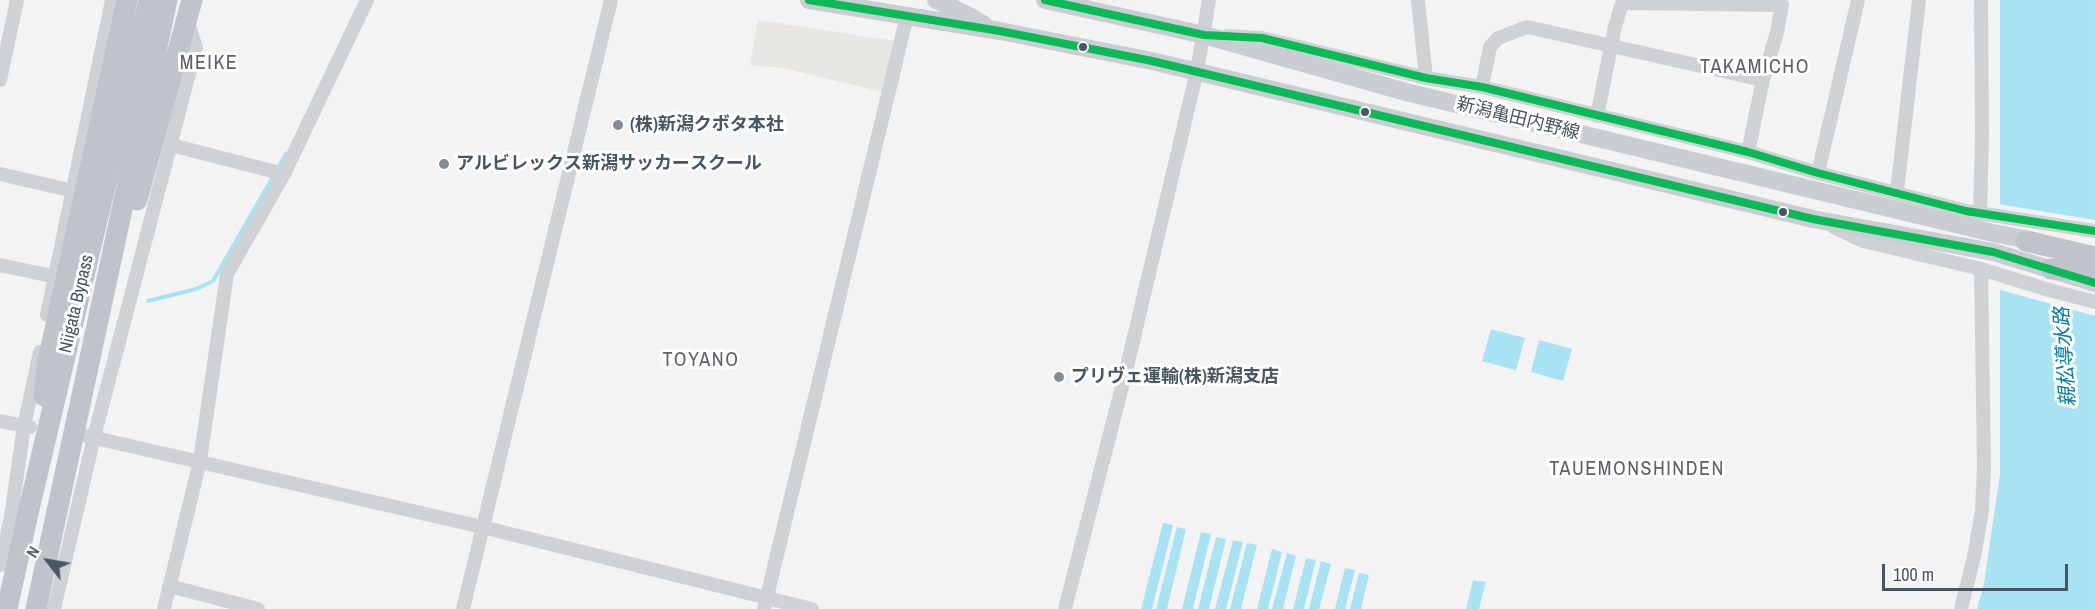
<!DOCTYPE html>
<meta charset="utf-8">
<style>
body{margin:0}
#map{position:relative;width:2095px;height:609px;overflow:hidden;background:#f4f3f3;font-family:"Archivo Narrow",sans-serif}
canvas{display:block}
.north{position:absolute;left:18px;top:531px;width:60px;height:60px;-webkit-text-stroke:4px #fff;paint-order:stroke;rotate:301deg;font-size:16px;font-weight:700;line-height:24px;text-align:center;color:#485562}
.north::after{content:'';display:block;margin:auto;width:21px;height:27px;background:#485562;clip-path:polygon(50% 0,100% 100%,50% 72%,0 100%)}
.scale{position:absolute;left:1882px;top:564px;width:186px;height:27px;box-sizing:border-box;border:3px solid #485562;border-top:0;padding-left:8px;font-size:18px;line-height:21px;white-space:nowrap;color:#485562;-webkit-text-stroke:4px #fff;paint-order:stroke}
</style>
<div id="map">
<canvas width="2095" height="609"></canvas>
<div class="north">N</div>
<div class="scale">100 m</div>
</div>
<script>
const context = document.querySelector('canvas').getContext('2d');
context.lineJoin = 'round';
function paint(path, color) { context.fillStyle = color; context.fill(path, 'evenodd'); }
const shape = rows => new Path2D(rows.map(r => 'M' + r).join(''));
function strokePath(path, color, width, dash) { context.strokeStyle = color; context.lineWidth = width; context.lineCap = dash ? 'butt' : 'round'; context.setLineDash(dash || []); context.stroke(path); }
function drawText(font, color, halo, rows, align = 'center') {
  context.font = font + ' "Archivo Narrow","Noto Sans JP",sans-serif'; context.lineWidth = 6; context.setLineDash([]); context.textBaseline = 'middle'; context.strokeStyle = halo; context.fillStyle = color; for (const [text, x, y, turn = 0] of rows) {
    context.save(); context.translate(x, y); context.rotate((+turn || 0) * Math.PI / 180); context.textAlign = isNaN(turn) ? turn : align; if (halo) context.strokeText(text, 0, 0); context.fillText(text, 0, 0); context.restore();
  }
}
paint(shape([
 [758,20,895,41,883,92,782,68,750,65]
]), '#e8e6e2');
paint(shape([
 [2000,0,2095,0,2095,609,1977,609,1984,583,2000,474],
 [1491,329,1525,338,1516,370,1482,361],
 [1539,340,1572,349,1563,381,1531,372],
 [1163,523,1173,525,1152,609,1141,609],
 [1177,527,1186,529,1167,609,1156,609],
 [1201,532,1211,534,1193,609,1182,609],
 [1216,537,1226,539,1209,609,1198,609],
 [1233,540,1243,542,1226,609,1215,609],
 [1247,543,1257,545,1241,609,1230,609],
 [1272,549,1282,552,1268,609,1257,609],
 [1287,553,1296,556,1283,609,1272,609],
 [1306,558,1316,560,1304,609,1293,609],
 [1321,561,1331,564,1319,609,1309,609],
 [1345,568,1355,570,1345,609,1335,609],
 [1359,573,1369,575,1361,609,1350,609],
 [1473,580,1486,582,1479,609,1466,609]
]), '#a8e3f4');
paint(shape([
 [1998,204,2095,220,2095,316,1997,289]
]), '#f4f3f3');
strokePath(shape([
 [278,168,286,154],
 [148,301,196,289,213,281,274,175]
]), '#a8e3f4', 4);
strokePath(shape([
 [1418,0,1426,78],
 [1227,36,1262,38,1426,78,1482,87,1748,152,1818,173,1966,211,2095,231],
 [0,80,17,0],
 [1482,87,1490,47,1498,38,1527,27,1763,80],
 [1597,116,1615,27,1622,3,1782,5,1777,32,1763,80,1748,152],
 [171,145,284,174],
 [1818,173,1858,0],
 [0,174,74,191],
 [1897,192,1919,0],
 [1980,213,1982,136,1981,0],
 [1835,228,1863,241,1981,269,2049,290,2095,302],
 [0,265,56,277],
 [47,315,112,0],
 [0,421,30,427],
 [87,436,482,527,812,609],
 [0,565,11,517,24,426,40,352],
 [169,586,258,609],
 [54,609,94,437,196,47,187,21],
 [164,609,200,461,227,274,284,174,367,0],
 [463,609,611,0],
 [764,609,907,16],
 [1065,609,1125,375,1197,71,1209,0],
 [1961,609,1974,557,1982,511,1984,467,1981,269]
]), '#cfd2d4', 14);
strokePath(shape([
 [809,0,1000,31,1152,61,1813,219,1993,252,2095,283],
 [936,0,969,16,984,25],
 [1045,0,1204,35,1406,92,1993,233,2039,242]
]), '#caced2', 18);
strokePath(shape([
 [137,200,192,0],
 [2026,241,2095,257],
 [2051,269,2083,270,2095,273],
 [44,396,47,366,127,0],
 [7,609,29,509,149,0],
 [36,609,167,0]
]), '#bfc4ca', 21);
strokePath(shape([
 [809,0,1000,31,1152,61,1813,219,1993,252,2095,283],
 [1045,0,1204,35,1262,38,1426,78,1482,87,1748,152,1818,173,1966,211,2095,231]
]), '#0bba57', 8);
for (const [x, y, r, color] of [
 [1083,47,5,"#485562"],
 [1365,112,5,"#485562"],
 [618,125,6,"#848c95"],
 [444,164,6,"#848c95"],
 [1783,212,5,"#485562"],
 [1059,377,6,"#848c95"]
]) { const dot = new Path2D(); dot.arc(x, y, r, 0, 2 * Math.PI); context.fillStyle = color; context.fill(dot); strokePath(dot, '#fff', 2); }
drawText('18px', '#485562', '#fff', [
 ["新潟亀田内野線",1518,119,14],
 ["Niigata Bypass",77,304,-77]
]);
drawText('bold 18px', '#485562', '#fff', [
 ["(株)新潟クボタ本社",630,125],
 ["アルビレックス新潟サッカースクール",456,164],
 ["プリヴェ運輸(株)新潟支店",1071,377]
], 'left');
context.letterSpacing = '1.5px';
drawText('20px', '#5e6268', '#fff', [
 ["MEIKE",209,64],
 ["TAKAMICHO",1755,68],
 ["TOYANO",701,361],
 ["TAUEMONSHINDEN",1637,470]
]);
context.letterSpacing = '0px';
drawText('italic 20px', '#037fa3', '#fff', [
 ["親松導水路",2066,357,-94]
]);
</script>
